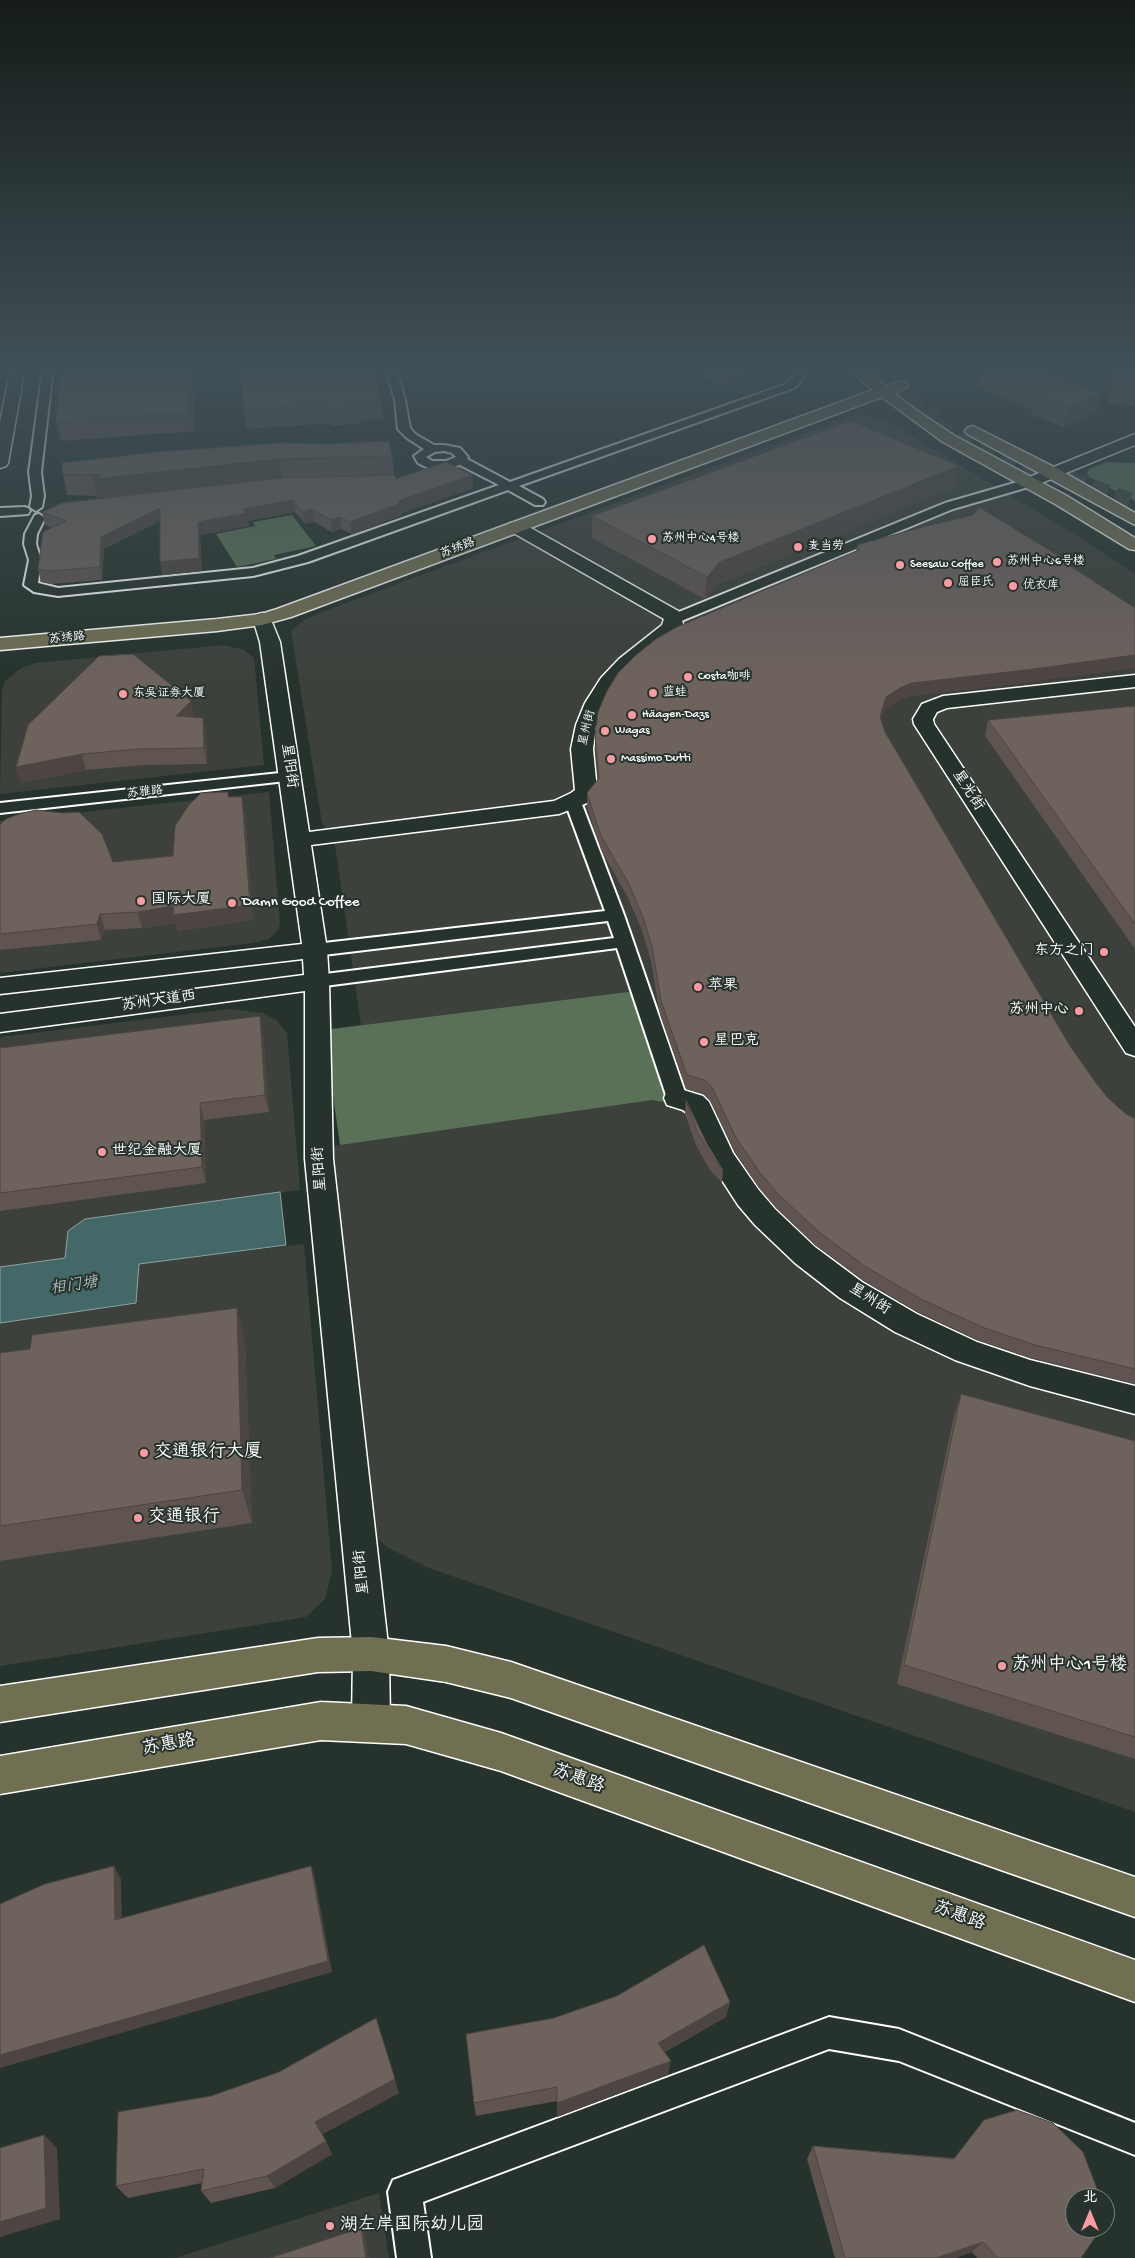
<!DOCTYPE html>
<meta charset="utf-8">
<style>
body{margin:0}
#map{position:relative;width:1135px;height:2258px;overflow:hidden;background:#26332d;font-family:"Gochi Hand","LXGW WenKai TC",sans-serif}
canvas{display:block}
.north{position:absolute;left:1065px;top:2188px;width:50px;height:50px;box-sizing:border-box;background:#26332d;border:1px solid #7d8581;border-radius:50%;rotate:0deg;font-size:14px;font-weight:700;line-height:20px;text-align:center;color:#fff}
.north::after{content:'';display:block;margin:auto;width:18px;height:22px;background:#ff9aa2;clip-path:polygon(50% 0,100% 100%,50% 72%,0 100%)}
</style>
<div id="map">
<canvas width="1135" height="2258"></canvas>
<div class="north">北</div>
</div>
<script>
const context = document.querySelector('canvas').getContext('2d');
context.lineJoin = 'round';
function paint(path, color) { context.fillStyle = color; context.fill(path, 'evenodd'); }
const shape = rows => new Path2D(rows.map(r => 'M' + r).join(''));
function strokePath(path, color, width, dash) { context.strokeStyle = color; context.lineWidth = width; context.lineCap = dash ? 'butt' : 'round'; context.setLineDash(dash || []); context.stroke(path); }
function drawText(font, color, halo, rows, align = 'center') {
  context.font = font + ' "Gochi Hand","LXGW WenKai TC",sans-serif'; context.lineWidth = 4; context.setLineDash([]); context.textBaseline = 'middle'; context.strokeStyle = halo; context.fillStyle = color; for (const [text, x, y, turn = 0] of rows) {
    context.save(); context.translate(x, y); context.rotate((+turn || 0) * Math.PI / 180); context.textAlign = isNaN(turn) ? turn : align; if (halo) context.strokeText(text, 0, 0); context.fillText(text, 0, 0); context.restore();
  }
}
paint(shape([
 [850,416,871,417,892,424,1087,542,1135,574,1135,1812,429,1568,387,1547,368,1530,317,1148,340,1145,324,1030,361,1025,334,838,322,823,291,631,304,620,322,612],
 [224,645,244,650,254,658,264,765,0,794,2,691,5,681,21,668,35,663],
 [269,792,280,924,278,930,269,939,253,943,0,973,0,821],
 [229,1009,263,1013,276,1020,287,1033,300,1190,85,1219,68,1231,65,1258,0,1267,0,1037],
 [304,1244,332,1571,325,1599,306,1617,0,1666,0,1323,136,1303,138,1264],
 [379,2193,389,2258,175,2258]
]), '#3c413b');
paint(shape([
 [1106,462,1135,463,1135,501,1089,477,1087,474,1089,469],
 [292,515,316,546,274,555,276,559,237,567,216,534,255,526,253,522],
 [636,991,683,1113,671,1103,652,1100,340,1145,324,1030]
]), '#597257');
const water = shape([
 [280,1192,286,1245,139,1264,136,1303,0,1323,0,1267,65,1258,68,1231,85,1219,280,1192]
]);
paint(water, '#436867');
strokePath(water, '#8ea4a4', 1);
strokePath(shape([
 [870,368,911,402,936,417],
 [915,414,945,430,1013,459,1135,502]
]), '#3c4742', 16, [16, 8]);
const street = shape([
 [43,368,53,368,41,472,44,496,42,507,36,511,30,507,32,496,29,472,43,368],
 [386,368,396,368,405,400,410,428,415,434,434,445,444,445,460,448,468,457,467,459,510,482,786,384,797,373,797,368,807,368,807,374,794,388,519,486,543,499,545,502,543,505,535,505,508,490,308,562,253,576,58,596,34,592,24,585,29,560,24,544,25,534,35,515,39,514,45,518,37,534,36,544,41,560,38,583,58,588,253,568,298,556,499,485,460,465,446,469,430,469,418,463,414,456,424,449,407,438,398,429,395,400,386,368],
 [444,451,452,453,456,457,446,461,432,461,426,457,435,452,444,451],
 [1028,479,1032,480,1034,483,1032,486,953,509,679,622,674,623,667,619,669,616,945,503,1028,479],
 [24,507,28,508,30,511,28,514,0,516,0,508,24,507],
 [289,772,295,774,297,777,295,780,0,813,0,803,289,772],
 [573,797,579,799,581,802,624,915,687,1098,684,1103,677,1105,670,1103,667,1098,617,948,317,987,311,985,308,981,311,977,317,975,614,938,608,921,315,956,309,954,306,950,309,946,315,944,605,911,565,802,567,799,573,797],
 [829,2017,899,2029,1135,2123,1135,2155,899,2061,829,2049,423,2202,431,2258,397,2258,388,2192,393,2180,829,2017]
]);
const secondary = shape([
 [11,368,25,368,8,463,6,466,0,468,0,422,11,368],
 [1135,434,1135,445,1034,486,1022,486,1020,483,1022,480,1135,434],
 [516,522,522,523,680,612,683,624,676,633,633,667,616,685,605,703,596,725,593,749,597,791,587,803,559,814,311,845,327,950,329,981,333,1159,389,1654,390,1722,384,1735,371,1741,358,1735,352,1722,353,1654,305,1159,305,991,0,1032,0,1014,304,975,303,959,0,994,0,978,302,944,260,642,253,619,255,615,262,613,269,615,280,642,309,832,554,801,571,793,575,790,571,749,576,725,585,703,601,678,619,659,662,625,664,619,510,531,507,527,510,523,516,522],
 [1135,675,1135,687,947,708,937,712,933,719,934,724,1135,1027,1135,1056,1126,1053,914,724,913,719,922,704,943,696,1135,675],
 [677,1088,703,1096,709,1102,733,1153,758,1189,775,1209,815,1247,862,1282,917,1314,977,1342,1030,1360,1135,1386,1135,1414,1030,1386,955,1360,895,1332,840,1298,795,1263,755,1225,738,1205,707,1157,688,1114,683,1110,667,1105,664,1098,667,1091,677,1088]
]);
const primary = shape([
 [847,368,863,368,886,386,901,381,906,382,908,385,906,388,894,393,916,410,955,436,1067,496,1135,538,1135,550,1129,549,1055,504,943,442,882,397,291,617,262,625,217,631,0,650,0,638,217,619,261,614,277,609,873,390,847,368],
 [973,426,1060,470,1135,513,1135,525,967,434,965,431,967,428,973,426],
 [371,1637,446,1646,511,1662,1135,1877,1135,1917,511,1698,446,1682,371,1671,318,1672,0,1722,0,1686,318,1638,371,1637],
 [321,1702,406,1706,501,1733,1135,1960,1135,2002,501,1771,406,1744,321,1740,0,1794,0,1756,321,1702]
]);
strokePath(street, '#fff', 4);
strokePath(secondary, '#fff', 3);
strokePath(primary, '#fff', 3);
paint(street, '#26332d');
paint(secondary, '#26332d');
paint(primary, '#716f52');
paint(shape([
 [193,368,194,431,61,441,56,421,69,371],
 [701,368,756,368,727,385,700,378],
 [981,368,1101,394,1096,413,1063,427,1031,414,1032,409,977,387],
 [1135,368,1135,406,1107,403,1115,373],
 [381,399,383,419,360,420,361,423,331,426,330,423,247,429,244,409],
 [392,456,394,475,396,479,472,475,473,488,402,513,402,515,352,534,341,529,332,532,314,522,305,524,295,512,248,521,249,526,200,535,202,571,162,575,160,521,104,549,102,580,51,584,41,582,38,569,52,528,45,525,42,512,97,499,96,496,67,495,63,474,62,463],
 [955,487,719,584,705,599,592,538,592,516],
 [857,545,1031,682,910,696,897,701,884,710,881,720,885,732,1070,1046,1096,1083,1108,1098,1126,1114,1135,1119,1135,1384,1031,1358,978,1340,918,1312,863,1280,816,1246,776,1208,759,1188,735,1152,710,1101,704,1094,686,1089,660,1015,651,961,642,930,627,896,601,850,587,806,587,793,598,779,595,749,595,736,856,551],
 [1135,706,1135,949,985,736,988,720],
 [194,717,203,718,206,734,207,764,143,765,86,770,21,783,16,767],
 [228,792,229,797,245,813,253,920,178,931,176,923,142,928,105,930,101,940,0,950,0,824,113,862,173,856],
 [263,1033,269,1112,204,1120,206,1183,0,1211,0,1048],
 [686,1100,707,1144,723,1170,722,1183,710,1170,696,1145,685,1114],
 [245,1342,252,1523,0,1561,0,1353,30,1349],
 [961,1394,1135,1441,1135,1759,897,1684,954,1416],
 [730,2002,726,2017,665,2052,668,2075,557,2117,557,2101,476,2116,474,2103],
 [399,2093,322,2134,332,2154,275,2188,211,2203,201,2191,202,2183,128,2198,116,2186],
 [984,2120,1081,2258,977,2258,972,2252,955,2258,835,2258,807,2159,813,2146,954,2158]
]), '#5f5450');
paint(shape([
 [190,368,193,368,194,431,190,412],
 [728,368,756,368,727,385],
 [1101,394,1096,413,1063,427,1068,407],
 [279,459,282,479,97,500,93,479],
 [959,466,955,487,719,584,705,599,707,577,720,562],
 [472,475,473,488,402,513,402,515,352,534,350,522,398,501],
 [293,500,295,512,248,521,249,526,200,535,202,571,162,575,160,562,198,522,244,509],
 [160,508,162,520,104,549,102,580,100,567,101,537],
 [312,509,314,522,305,524,303,512],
 [340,517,341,529,332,532,331,520],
 [1135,655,1135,668,1031,682,910,696,897,701,884,710,878,730,880,717,886,697,900,688,912,683],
 [191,701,194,717,176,716],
 [203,718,206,734,207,764,204,748],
 [82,754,86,770,21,783,16,767],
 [242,797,245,813,253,920,178,931,176,923,142,928,138,912],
 [100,914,105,930,101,940,97,924],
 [260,1016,263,1033,269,1112,265,1095],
 [200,1103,204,1120,206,1183,202,1167],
 [237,1308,245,1342,252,1523,242,1490],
 [114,1866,121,1879,122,1932,115,1920],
 [311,1866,315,1879,332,1972,0,2068,0,2055],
 [730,2002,726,2017,656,2057,658,2043],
 [376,2018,399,2093,321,2135,315,2122],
 [671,2061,668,2075,557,2117,557,2103],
 [44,2135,57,2148,60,2219,0,2237,0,2222],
 [326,2141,332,2154,275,2188,267,2176],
 [361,2228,365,2235,369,2258,366,2258],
 [983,2242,972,2252,955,2258,936,2258]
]), '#4d4541');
const building = shape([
 [69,368,190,368,190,412,56,421,61,371,69,371,69,368],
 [240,368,373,368,381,399,358,401,359,404,329,406,328,403,244,409,240,368],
 [981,368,1030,368,1101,394,1068,407,1035,395,1042,392,981,368],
 [1119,368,1135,368,1135,395,1110,393,1115,373,1119,368],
 [851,421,959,466,720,562,707,577,592,516,851,421],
 [389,441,392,456,279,459,93,479,101,475,63,474,62,463,157,452,279,443,329,444,389,441],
 [446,462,472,475,398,501,401,503,350,522,340,517,331,520,312,509,303,512,293,500,244,509,247,513,198,522,199,558,160,562,160,508,101,537,100,567,48,571,38,569,43,532,66,521,42,512,62,503,280,478,395,475,396,479,446,462],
 [979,507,1062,558,1061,560,1135,608,1135,655,1034,669,912,683,900,688,886,697,880,717,885,732,1070,1046,1096,1083,1108,1098,1126,1114,1135,1119,1135,1369,1035,1345,982,1327,921,1299,866,1267,819,1232,778,1194,761,1174,736,1138,712,1087,705,1080,687,1075,661,1001,652,947,643,917,628,882,601,836,587,793,599,778,595,736,598,712,607,691,618,673,635,656,656,639,677,627,859,550,857,545,926,526,973,515,979,507],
 [133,654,191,701,176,716,203,718,204,748,139,749,82,754,16,767,28,725,99,656,133,654],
 [1135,706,1135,924,988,720,1135,706],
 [228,792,228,797,242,797,250,905,174,915,173,906,138,912,100,914,97,924,0,934,0,824,1,824,6,819,19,814,36,810,63,813,79,812,102,834,113,862,173,856,175,826,189,805,201,793,228,792],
 [260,1016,265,1095,200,1103,202,1167,0,1193,0,1048,260,1016],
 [686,1100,707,1144,723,1170,712,1156,697,1131,686,1100],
 [237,1308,242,1490,0,1526,0,1353,30,1349,32,1335,237,1308],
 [961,1394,1135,1441,1135,1737,904,1665,961,1394],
 [114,1866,115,1920,311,1866,328,1961,0,2055,0,1904,45,1884,114,1866],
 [704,1945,730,2002,658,2043,671,2061,557,2103,557,2087,474,2103,466,2034,554,2018,617,1996,704,1945],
 [376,2018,395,2079,315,2122,326,2141,267,2176,201,2191,204,2169,116,2186,118,2112,211,2096,279,2072,376,2018],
 [1017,2110,1053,2123,1083,2152,1099,2194,1099,2198,1075,2198,1075,2228,1097,2228,1096,2236,1081,2258,998,2258,983,2242,936,2258,845,2258,813,2146,954,2159,984,2120,1017,2110],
 [44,2135,46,2208,0,2222,0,2148,44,2135],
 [361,2228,366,2258,270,2258,361,2228]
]);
paint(building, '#6e625d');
strokePath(building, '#4d4541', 1);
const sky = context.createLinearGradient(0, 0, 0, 684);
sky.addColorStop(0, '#151c19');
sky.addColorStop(0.54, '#415057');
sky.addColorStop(1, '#41505700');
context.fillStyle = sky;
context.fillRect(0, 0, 1135, 684);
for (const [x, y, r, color] of [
 [652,539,5,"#ff9aa2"],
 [798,547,5,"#ff9aa2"],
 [997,562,5,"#ff9aa2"],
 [900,565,5,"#ff9aa2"],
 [948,583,5,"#ff9aa2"],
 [1013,586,5,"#ff9aa2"],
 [688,677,5,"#ff9aa2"],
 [653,693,5,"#ff9aa2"],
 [123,694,5,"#ff9aa2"],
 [632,715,5,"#ff9aa2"],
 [605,731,5,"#ff9aa2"],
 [611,759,5,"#ff9aa2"],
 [141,901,5,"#ff9aa2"],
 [232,903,5,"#ff9aa2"],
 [1104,952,5,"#ff9aa2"],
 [698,987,5,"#ff9aa2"],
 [1079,1011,5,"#ff9aa2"],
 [704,1042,5,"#ff9aa2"],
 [102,1152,5,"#ff9aa2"],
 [144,1453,5,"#ff9aa2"],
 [138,1518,5,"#ff9aa2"],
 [1002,1666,5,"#ff9aa2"],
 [330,2226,5,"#ff9aa2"]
]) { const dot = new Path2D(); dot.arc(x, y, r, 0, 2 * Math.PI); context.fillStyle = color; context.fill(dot); strokePath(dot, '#26332d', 2); }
drawText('12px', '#fff', '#26332d', [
 ["苏州中心4号楼",662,539],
 ["麦当劳",808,547],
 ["苏州中心6号楼",1007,562],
 ["Seesaw Coffee",910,565],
 ["屈臣氏",958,583],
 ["优衣库",1023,586],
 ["Costa咖啡",698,677],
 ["蓝蛙",663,693],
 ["东吴证券大厦",133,694],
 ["Häagen-Dazs",642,715],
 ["Wagas",615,731],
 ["Massimo Dutti",621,759]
], 'left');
drawText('12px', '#fff', '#26332d', [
 ["苏绣路",458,549,-21],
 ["苏绣路",67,639,-5],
 ["星州街",588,728,-76],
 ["苏雅路",145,793,-6]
]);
drawText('15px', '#fff', '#26332d', [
 ["星阳街",288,766,82],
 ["星光街",967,791,57],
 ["苏州大道西",159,1002,-8],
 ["星阳街",321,1169,-94],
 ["星州街",869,1300,32],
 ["星阳街",363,1572,-96]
]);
drawText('15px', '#fff', '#26332d', [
 ["国际大厦",151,901],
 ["Damn Good Coffee",242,903],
 ["东方之门",1094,952,"right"],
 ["苹果",708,987],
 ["苏州中心",1069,1011,"right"],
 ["星巴克",714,1042],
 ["世纪金融大厦",112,1152]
], 'left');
drawText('italic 16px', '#abb', '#26332d', [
 ["相门塘",74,1287,-8]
]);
drawText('18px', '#fff', '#26332d', [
 ["交通银行大厦",154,1453],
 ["交通银行",148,1518],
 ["苏州中心1号楼",1012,1666],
 ["湖左岸国际幼儿园",340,2226]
], 'left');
drawText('18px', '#fff', '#26332d', [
 ["苏惠路",169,1746,-10],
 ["苏惠路",578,1780,20],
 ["苏惠路",959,1917,20]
]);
</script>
